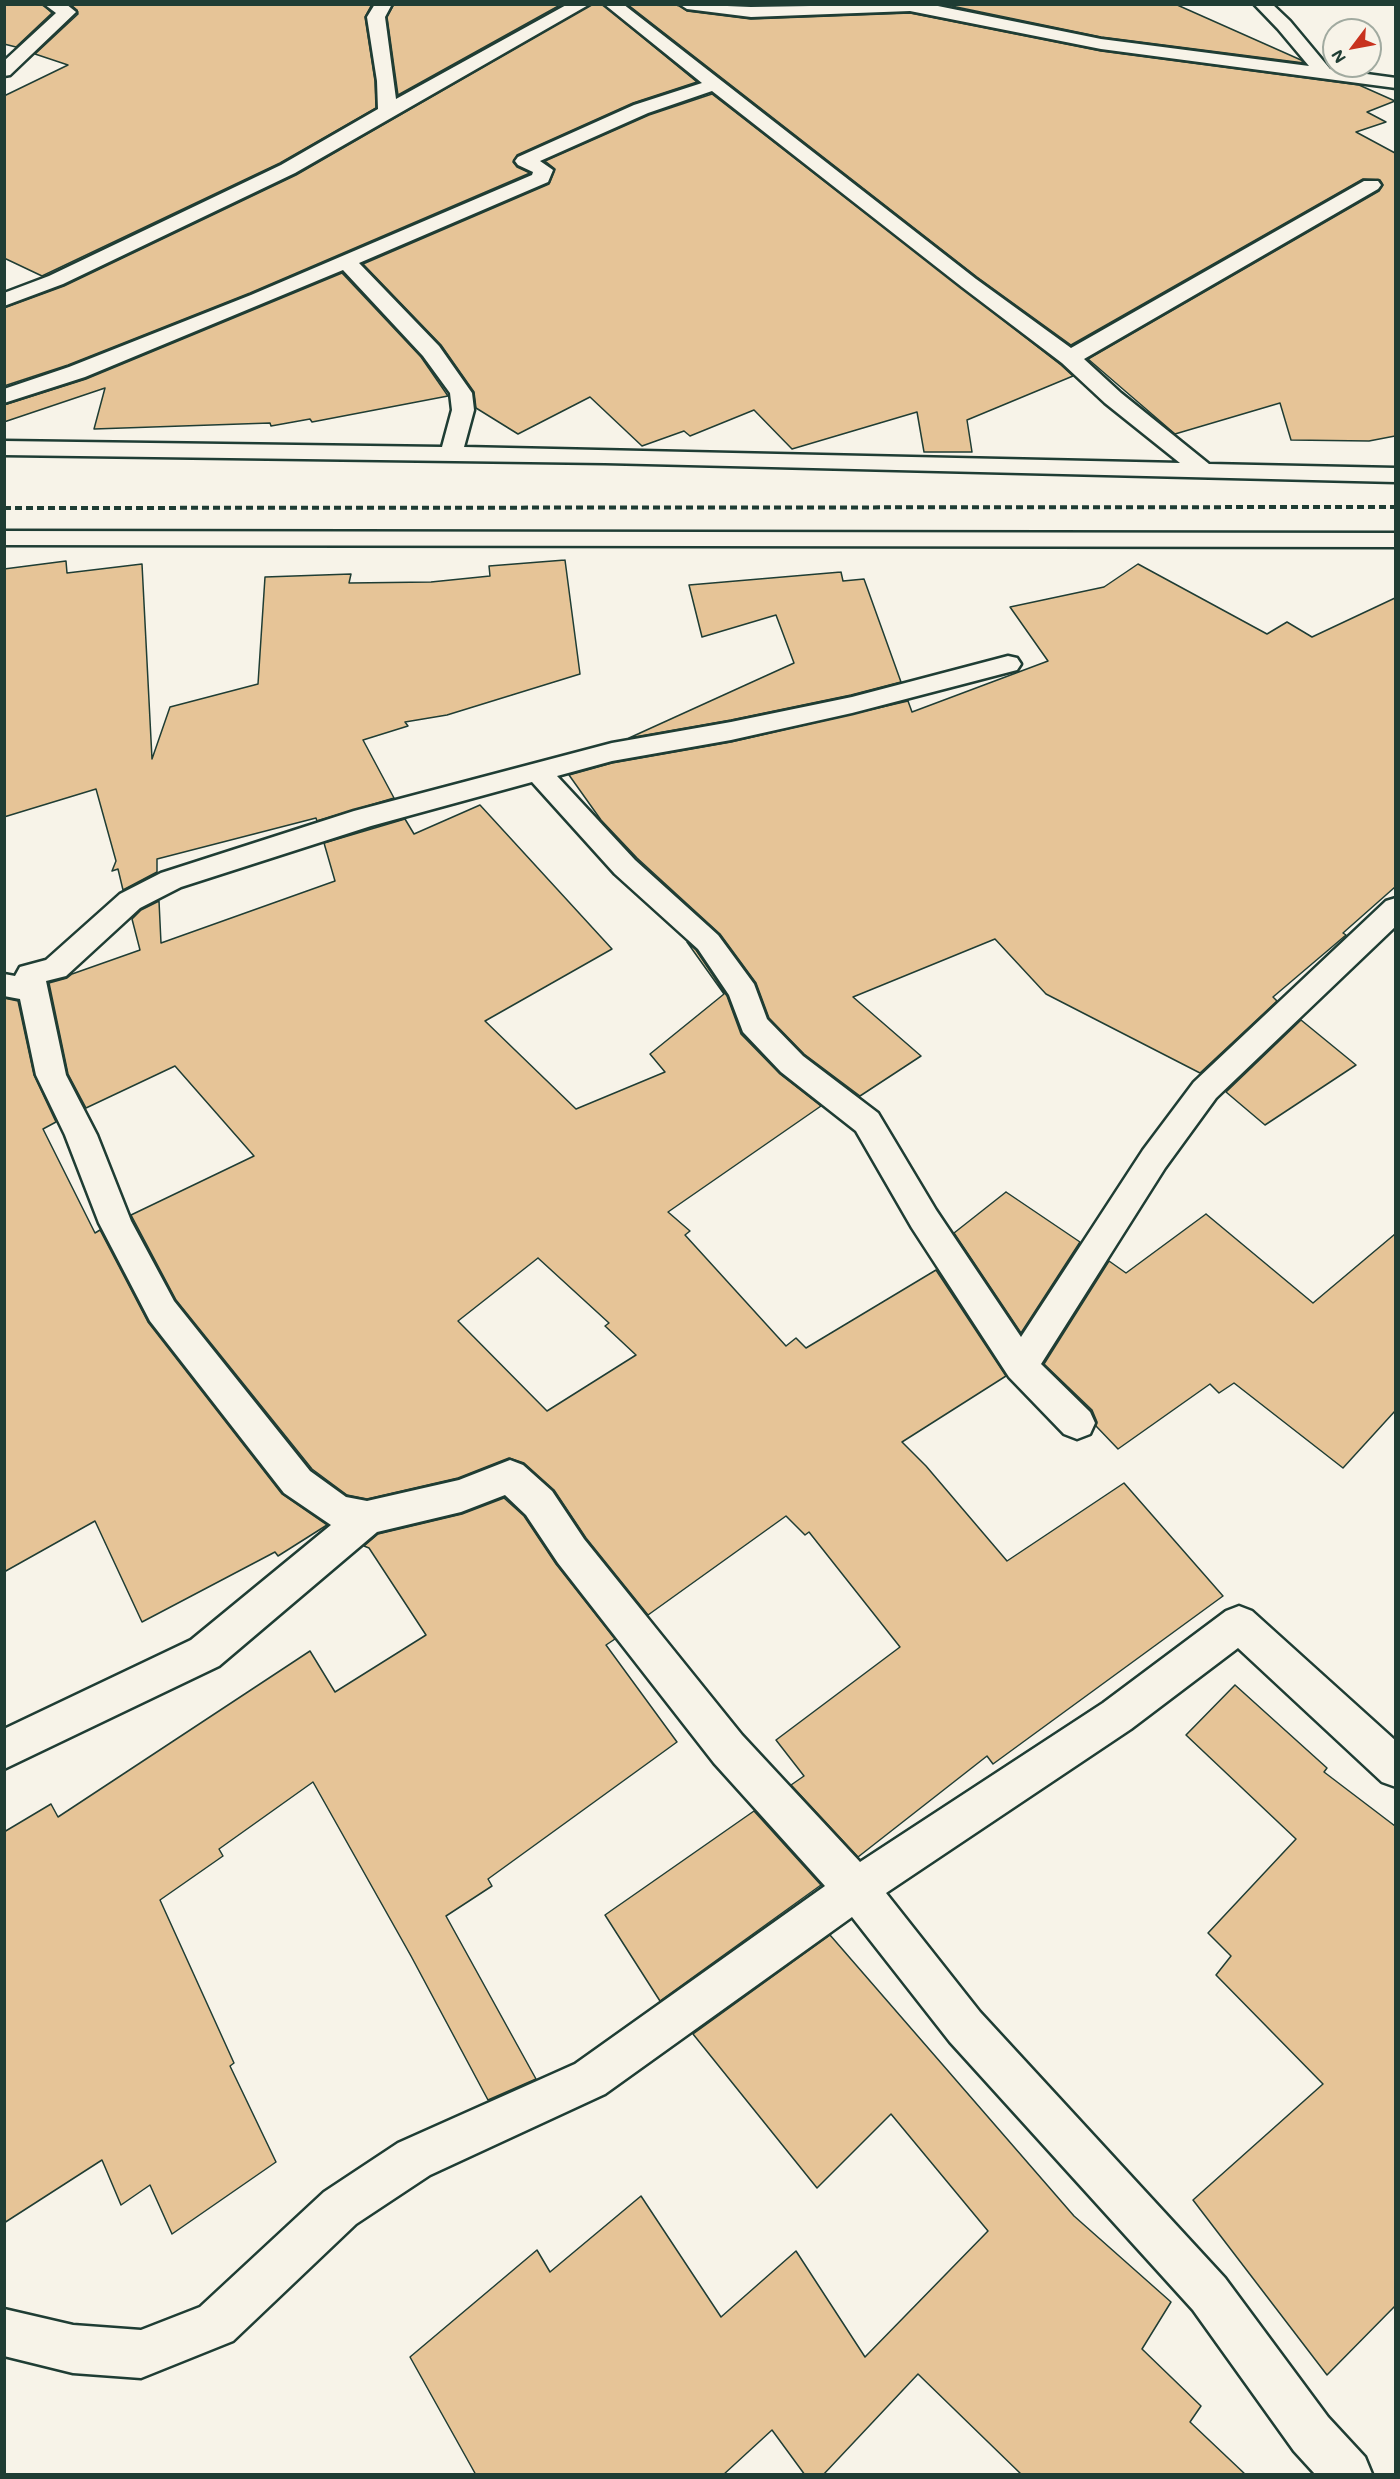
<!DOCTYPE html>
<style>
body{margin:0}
#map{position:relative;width:1400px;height:2479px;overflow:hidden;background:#f7f3e8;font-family:Mali,sans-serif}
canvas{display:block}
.frame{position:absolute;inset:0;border:6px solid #1f3d34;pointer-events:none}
.north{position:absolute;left:1322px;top:18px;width:60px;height:60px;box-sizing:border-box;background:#f7f3e8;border:2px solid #a1aaa0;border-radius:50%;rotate:238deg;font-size:16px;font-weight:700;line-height:24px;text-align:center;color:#1f3d34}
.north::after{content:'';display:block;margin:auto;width:21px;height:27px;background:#c8321e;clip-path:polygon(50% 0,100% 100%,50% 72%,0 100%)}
</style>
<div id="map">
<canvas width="1400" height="2479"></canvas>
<div class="frame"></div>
<div class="north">N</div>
</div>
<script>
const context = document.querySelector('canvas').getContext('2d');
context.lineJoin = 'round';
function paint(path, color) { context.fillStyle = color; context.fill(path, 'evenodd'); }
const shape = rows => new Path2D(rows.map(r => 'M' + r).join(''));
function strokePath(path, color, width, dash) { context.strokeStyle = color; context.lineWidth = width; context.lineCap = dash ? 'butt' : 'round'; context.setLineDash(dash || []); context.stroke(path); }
const building = shape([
 [4,4,42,4,52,13,16,47,4,44,4,4],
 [70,4,372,4,365,17,375,81,376,108,280,163,42,276,4,258,4,96,68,65,35,54,78,14,77,10,70,4],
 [394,4,562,4,398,95,387,17,394,4],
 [592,4,602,4,697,82,633,103,517,155,513,162,517,167,530,173,250,293,68,365,4,386,4,308,64,286,296,175,592,4],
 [627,4,677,4,687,11,751,19,910,13,1101,51,1359,85,1395,101,1367,112,1386,122,1356,132,1395,153,1395,436,1369,441,1291,440,1280,403,1175,434,1088,359,1379,191,1383,185,1380,180,1363,179,1071,345,977,277,627,4],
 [942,4,1175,4,1301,60,1304,63,1101,37,942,4],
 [712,94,1061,365,1073,376,967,420,972,452,924,452,917,412,792,449,754,410,690,436,684,431,642,446,590,397,518,434,476,408,474,392,441,345,363,264,549,184,555,169,545,161,649,115,712,94],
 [342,273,421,357,448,396,312,422,310,419,271,426,270,423,94,429,105,388,4,422,4,405,86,379,342,273],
 [565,560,580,674,447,715,405,722,408,726,363,740,394,798,317,821,316,818,157,859,157,872,123,890,118,869,112,871,116,861,96,789,4,817,4,569,66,561,67,573,142,564,152,759,170,707,258,684,265,577,351,574,349,583,431,582,490,576,489,566,565,560],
 [1138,564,1267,634,1287,622,1312,637,1395,598,1395,887,1343,933,1346,935,1273,997,1277,1001,1200,1073,1046,994,995,939,853,997,921,1056,860,1096,804,1054,769,1018,756,983,720,934,637,858,601,820,569,775,612,763,731,742,908,701,912,712,1048,661,1010,607,1104,587,1138,564],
 [841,572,843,581,864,579,901,682,851,695,731,720,629,738,794,663,776,615,702,637,689,585,841,572],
 [480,805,612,949,485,1021,576,1109,665,1072,650,1054,724,994,687,942,696,950,727,996,741,1034,780,1074,821,1106,668,1212,690,1231,685,1235,786,1346,796,1338,806,1348,936,1270,1006,1376,902,1442,926,1466,1007,1561,1124,1483,1223,1596,993,1764,987,1756,858,1857,791,1785,804,1776,776,1740,900,1647,809,1532,805,1535,786,1516,648,1615,586,1538,554,1490,524,1463,509,1458,458,1478,367,1499,347,1495,312,1469,176,1300,131,1215,254,1156,175,1066,86,1108,68,1074,49,983,67,978,72,974,140,950,132,919,141,910,159,901,161,943,335,881,324,843,405,819,414,834,480,805],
 [538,1258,609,1323,605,1326,636,1355,547,1411,458,1321,538,1258],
 [4,998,18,1001,34,1075,56,1122,43,1129,95,1233,100,1230,148,1322,282,1494,327,1525,278,1556,275,1552,142,1622,95,1521,4,1572,4,998],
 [1301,1020,1356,1065,1265,1125,1226,1092,1301,1020],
 [1006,1192,1080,1242,1021,1333,954,1233,1006,1192],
 [1206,1214,1313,1303,1395,1234,1395,1411,1343,1468,1234,1383,1219,1393,1210,1384,1118,1449,1096,1426,1097,1422,1092,1410,1044,1364,1109,1261,1126,1273,1206,1214],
 [504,1498,524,1516,556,1564,615,1639,606,1645,677,1742,488,1879,492,1886,446,1916,536,2079,488,2100,411,1956,313,1782,219,1849,223,1856,160,1900,234,2063,230,2066,276,2162,172,2234,150,2185,121,2205,102,2160,4,2223,4,1832,51,1804,58,1817,310,1651,335,1692,426,1635,369,1548,364,1546,378,1534,462,1514,504,1498],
 [1235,1685,1327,1768,1324,1772,1395,1826,1395,2306,1327,2375,1193,2200,1323,2084,1216,1975,1231,1956,1208,1933,1296,1839,1186,1735,1235,1685],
 [754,1811,821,1885,660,2001,605,1915,754,1811],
 [830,1935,1074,2216,1171,2302,1142,2349,1201,2406,1190,2422,1246,2475,1022,2475,918,2374,823,2475,805,2475,772,2430,723,2475,476,2475,410,2357,537,2250,550,2272,641,2196,721,2317,796,2251,865,2357,988,2231,891,2114,817,2188,693,2034,830,1935]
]);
paint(building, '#e6c497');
strokePath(building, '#1f3d34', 1.5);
const minor = shape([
 [44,4,66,4,76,12,10,75,4,76,4,61,56,13,44,4],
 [375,4,392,4,385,17,396,99,568,4,590,4,295,173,63,284,4,306,4,293,49,276,281,165,378,109,377,81,367,17,375,4],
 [604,4,623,4,976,279,1071,348,1364,181,1378,181,1381,185,1378,189,1084,359,1121,393,1209,464,1396,468,1396,482,605,463,4,455,4,441,442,447,452,410,450,393,423,356,343,270,85,377,4,403,4,389,69,367,251,295,532,175,533,172,518,165,515,161,518,157,634,105,702,83,604,4],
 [712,91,962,287,1062,363,1105,403,1180,463,464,447,474,410,472,393,439,346,359,263,548,182,553,170,540,161,648,113,712,91],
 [679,4,751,7,928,4,1101,39,1309,66,1278,29,1254,4,1272,4,1290,21,1330,69,1396,78,1396,88,1101,49,910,11,751,17,687,9,679,4],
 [4,531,1396,533,1396,547,4,545,4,531],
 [1008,656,1017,658,1021,664,1017,670,852,713,731,740,612,761,557,776,635,860,718,935,754,984,767,1019,803,1056,878,1113,936,1210,1021,1337,1143,1150,1194,1082,1386,901,1396,898,1396,926,1216,1098,1165,1168,1041,1364,1090,1412,1095,1423,1090,1434,1077,1439,1064,1434,1009,1377,912,1228,856,1131,781,1072,743,1032,729,995,698,949,615,874,532,782,371,826,181,887,140,908,66,976,46,981,66,1075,97,1135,131,1221,174,1301,310,1471,346,1497,367,1501,459,1480,510,1460,523,1465,552,1491,584,1539,742,1735,860,1862,1103,1703,1226,1611,1239,1606,1252,1611,1396,1741,1396,1787,1382,1782,1238,1648,1131,1729,886,1893,980,2012,1225,2278,1328,2417,1365,2457,1372,2474,1315,2474,1294,2451,1193,2310,950,2042,852,1917,605,2094,430,2175,356,2224,233,2341,141,2378,73,2373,4,2356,4,2309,73,2325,141,2330,200,2307,324,2192,398,2143,575,2064,825,1886,714,1763,558,1563,526,1515,505,1495,461,1512,377,1532,219,1666,4,1769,4,1729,191,1640,331,1525,284,1493,150,1321,99,1223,65,1135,36,1075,20,999,4,996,4,974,15,976,20,967,46,960,120,894,161,873,354,811,612,743,731,722,852,697,1008,656]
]);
strokePath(minor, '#1f3d34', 5);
paint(minor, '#f7f3e8');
strokePath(shape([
 [4,508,1396,507]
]), '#1f3d34', 4, [7, 4]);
</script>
